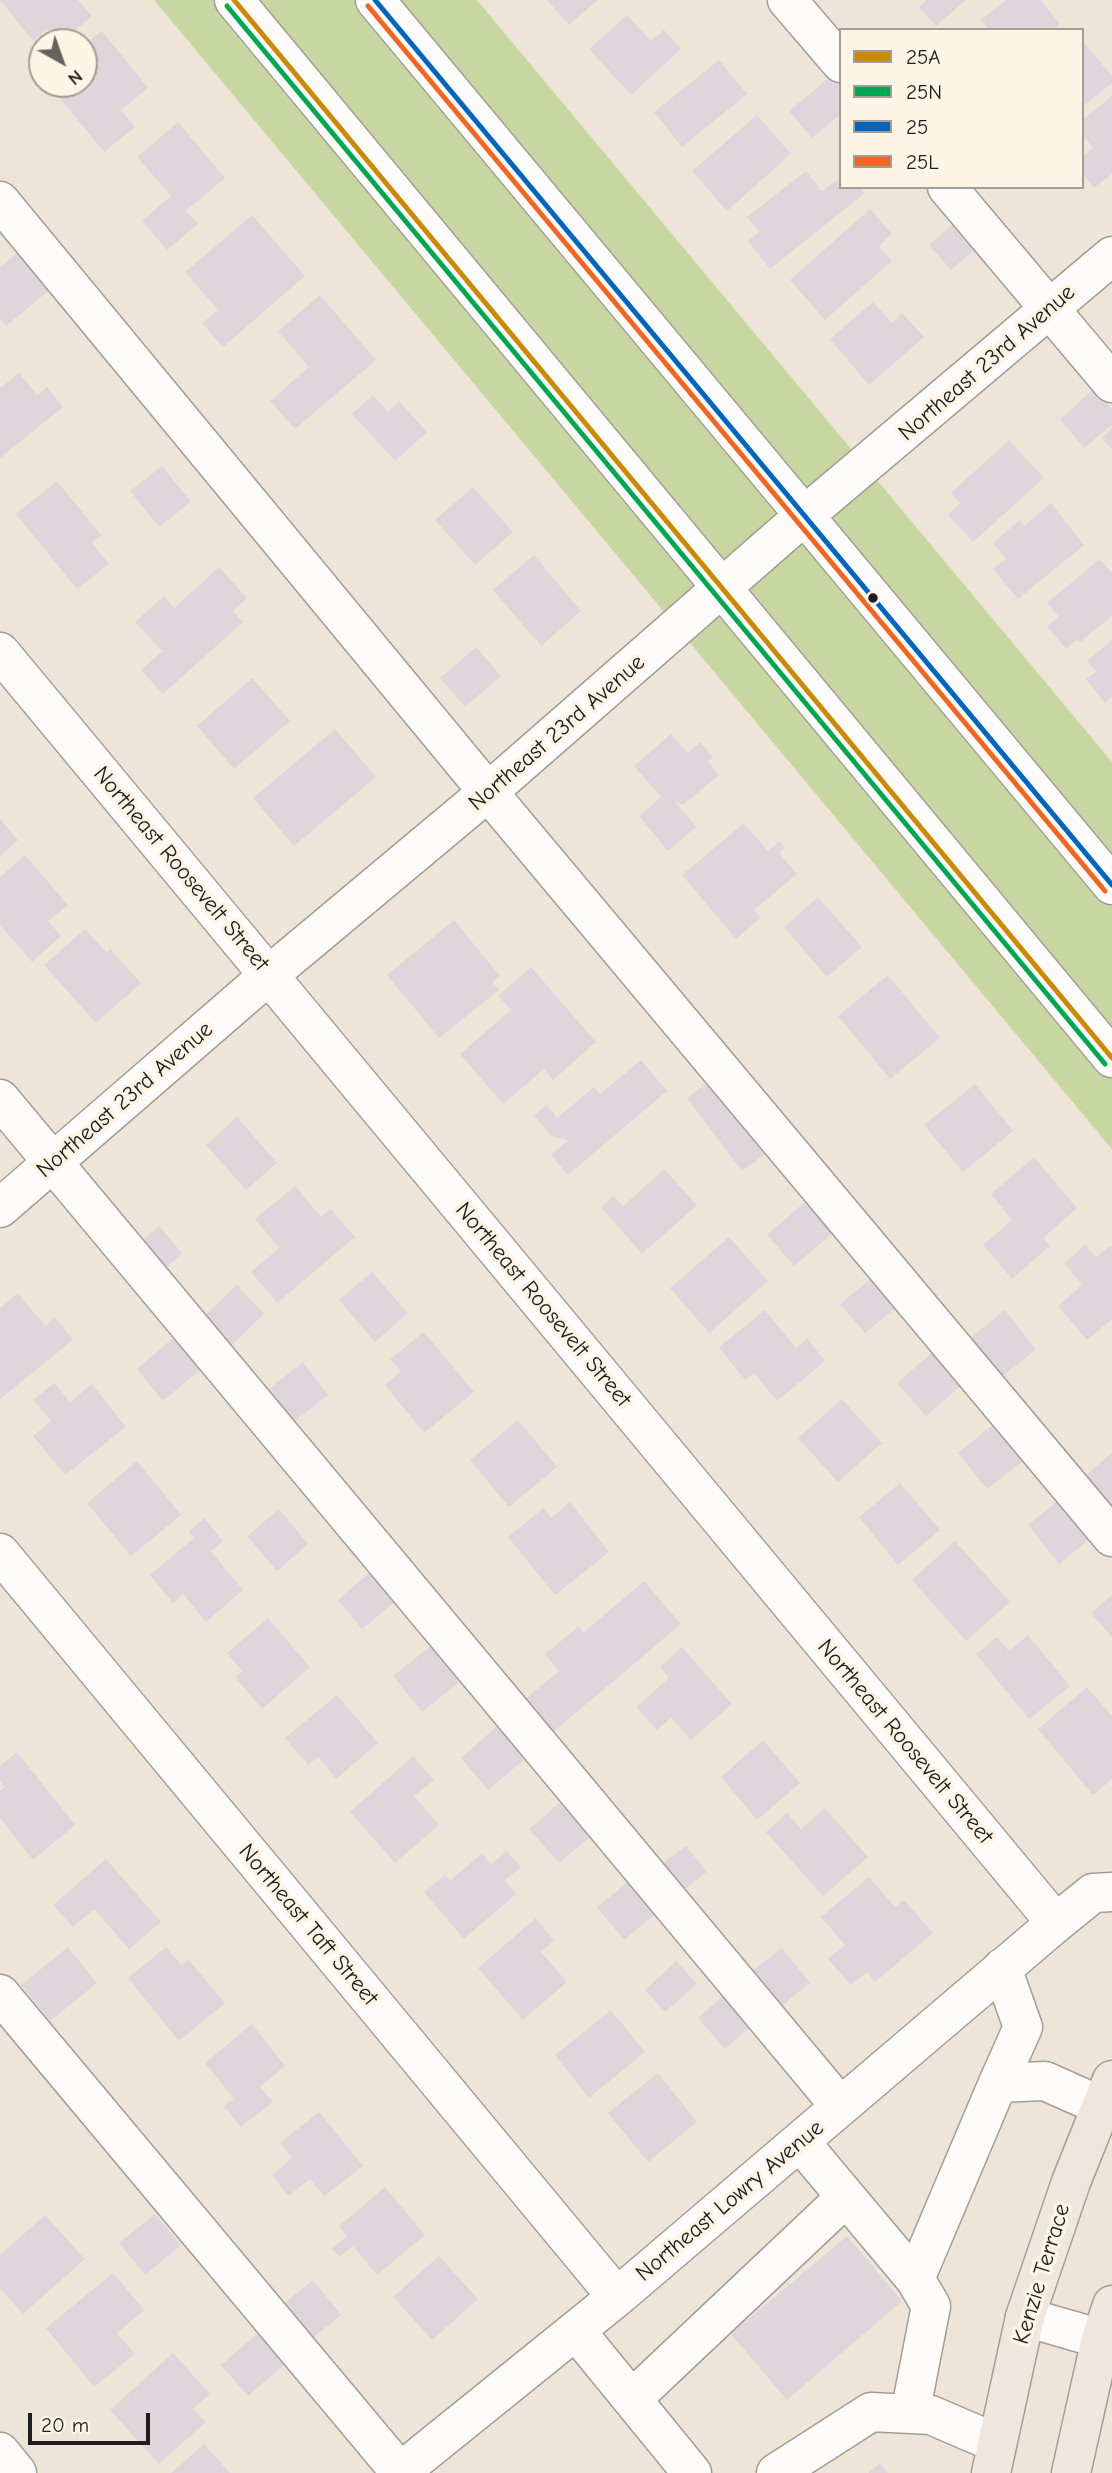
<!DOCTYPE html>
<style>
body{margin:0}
#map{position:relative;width:1112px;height:2473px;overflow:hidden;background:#eee5d8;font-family:"Comic Neue",sans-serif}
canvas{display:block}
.legend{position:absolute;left:839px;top:28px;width:245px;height:161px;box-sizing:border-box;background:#fcf5e5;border:2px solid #a29e95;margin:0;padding:9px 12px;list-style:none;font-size:21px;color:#1c1c1c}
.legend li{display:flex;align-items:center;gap:14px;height:35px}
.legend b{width:35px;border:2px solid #a29e95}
.north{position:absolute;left:28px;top:28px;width:70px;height:70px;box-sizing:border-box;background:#fcf5e5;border:2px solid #a29e95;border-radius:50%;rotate:140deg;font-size:19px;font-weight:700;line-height:28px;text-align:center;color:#1c1c1c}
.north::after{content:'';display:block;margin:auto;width:24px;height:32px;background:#66625e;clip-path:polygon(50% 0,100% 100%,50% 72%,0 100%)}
.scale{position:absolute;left:28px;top:2413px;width:122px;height:32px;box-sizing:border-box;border:4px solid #1c1c1c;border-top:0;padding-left:9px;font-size:21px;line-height:24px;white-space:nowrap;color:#1c1c1c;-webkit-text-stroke:5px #fcf5e5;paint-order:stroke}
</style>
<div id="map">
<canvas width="1112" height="2473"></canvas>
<ul class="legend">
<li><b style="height:9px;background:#cb8a06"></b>25A</li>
<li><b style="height:9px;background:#00a651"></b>25N</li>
<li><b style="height:9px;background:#0065bd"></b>25</li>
<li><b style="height:9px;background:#f26522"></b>25L</li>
</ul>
<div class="north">N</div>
<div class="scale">20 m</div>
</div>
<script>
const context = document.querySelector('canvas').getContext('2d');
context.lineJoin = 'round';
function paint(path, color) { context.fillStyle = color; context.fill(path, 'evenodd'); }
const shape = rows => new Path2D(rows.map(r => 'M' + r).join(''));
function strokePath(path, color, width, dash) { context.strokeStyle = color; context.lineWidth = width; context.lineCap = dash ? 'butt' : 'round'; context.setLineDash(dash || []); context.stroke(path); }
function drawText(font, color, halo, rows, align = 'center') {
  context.font = font + ' "Comic Neue",sans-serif'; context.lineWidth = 7; context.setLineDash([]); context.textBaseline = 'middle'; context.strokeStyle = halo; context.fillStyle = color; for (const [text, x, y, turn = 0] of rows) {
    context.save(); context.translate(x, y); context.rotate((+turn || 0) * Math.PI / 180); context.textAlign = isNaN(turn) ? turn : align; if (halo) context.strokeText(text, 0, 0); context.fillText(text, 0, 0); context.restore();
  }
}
paint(shape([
 [154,0,477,0,1112,762,1112,1149]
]), '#c8d7a2');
paint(shape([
 [0,0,78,0,92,16,62,42,58,42,47,29,33,41],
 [547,0,598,0,569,25],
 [926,0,966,0,936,26,919,7],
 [1006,0,1041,0,1060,24,1054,30,988,30,981,20],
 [627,15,651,41,664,30,681,49,631,95,589,49],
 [102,31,148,88,121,110,135,127,104,152,54,91,63,84,84,84,84,67,86,65,84,62,84,45],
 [1082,40,1112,76,1112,83,1082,107],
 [719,60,747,94,682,147,654,112],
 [833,75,841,84,841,114,812,138,789,111],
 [1112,96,1112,174,1094,188,1082,173,1082,156,1093,148,1082,134,1082,120],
 [757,115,791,154,727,211,692,171],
 [178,122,225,178,186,211,198,224,167,250,142,221,171,196,137,157],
 [806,171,822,191,841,177,841,187,860,187,865,193,770,269,748,241,759,232,747,217],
 [870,209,892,234,879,246,892,261,825,320,790,280],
 [252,215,305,276,223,347,202,323,218,310,185,272],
 [952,225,974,250,951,270,929,245],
 [21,250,52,288,6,326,0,318,0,267],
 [320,295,376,360,295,429,270,401,309,367,278,331],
 [873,302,892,323,902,313,924,337,869,385,830,339],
 [19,373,37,395,47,387,63,407,0,458,0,388],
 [1094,389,1112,409,1112,425,1084,448,1060,419],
 [373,395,388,412,399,401,427,432,395,461,352,414],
 [1112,428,1112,450,1102,438],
 [1009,440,1044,478,973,542,948,515,960,503,951,493],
 [162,466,191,502,159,527,130,491],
 [57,481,101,535,92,543,109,564,77,589,16,514],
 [473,487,513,532,475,565,435,520],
 [1051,503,1084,545,1018,599,993,569,1006,559,993,543,1020,520,1024,526],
 [534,555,581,611,541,646,493,590],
 [1100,559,1112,573,1112,616,1080,642,1077,639,1066,649,1047,626,1059,617,1047,603],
 [219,567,247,598,233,611,243,622,163,694,141,670,162,651,135,622,164,596,174,608],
 [1112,640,1112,697,1105,703,1086,679,1096,672,1087,661],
 [476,647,501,676,465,707,440,678],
 [252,678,290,721,234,769,197,726],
 [335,729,376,777,294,846,253,798],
 [671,734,688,753,700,742,713,757,708,761,719,775,683,805,674,800,696,827,668,851,639,816,661,797,634,766],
 [0,819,18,840,0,856],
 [744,823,768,851,780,841,785,847,779,853,797,874,754,910,760,918,736,939,682,875],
 [25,855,68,905,48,921,61,936,32,962,0,925,0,877],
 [818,897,862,947,827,977,784,927],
 [454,920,500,976,492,982,499,990,439,1038,387,975],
 [85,929,107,953,110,949,141,983,96,1023,44,965],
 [531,967,596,1042,553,1080,544,1069,503,1104,460,1054,511,1010,498,996],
 [888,975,940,1038,890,1079,838,1016],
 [641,1060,667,1091,568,1175,551,1155,569,1140,551,1136,534,1115,547,1105,557,1118,594,1087,600,1094],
 [712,1079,768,1152,742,1171,687,1098],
 [975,1084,1013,1131,963,1172,924,1125],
 [237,1117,277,1163,246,1190,206,1145],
 [1034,1157,1077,1208,1043,1238,1050,1246,1012,1279,983,1245,1012,1220,991,1194],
 [664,1169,697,1205,642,1254,601,1207,613,1196,623,1206],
 [295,1186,321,1217,331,1209,355,1237,277,1303,251,1272,279,1248,255,1219],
 [806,1201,833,1233,794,1266,767,1235],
 [159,1226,182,1253,161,1272,137,1245],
 [729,1237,768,1281,709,1333,670,1288],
 [1085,1245,1096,1257,1110,1246,1112,1248,1112,1319,1087,1340,1058,1306,1082,1285,1064,1263],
 [372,1272,408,1313,375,1342,339,1300],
 [874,1276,899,1305,865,1333,840,1304],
 [237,1285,264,1314,230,1347,202,1318],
 [18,1293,45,1326,55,1317,73,1340,0,1399,0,1308],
 [765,1310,796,1348,807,1338,825,1361,777,1401,754,1373,745,1380,719,1347],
 [1005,1310,1036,1350,996,1381,965,1342],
 [424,1332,474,1392,424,1433,385,1385,401,1371,390,1359],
 [174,1337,201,1369,163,1401,137,1369],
 [934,1351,963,1384,926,1416,897,1383],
 [303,1362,328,1395,286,1428,261,1395],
 [54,1383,70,1402,92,1384,126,1427,65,1475,33,1436,51,1421,33,1400],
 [842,1399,882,1443,838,1482,798,1438],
 [518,1420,557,1467,509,1507,470,1460],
 [995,1423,1024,1460,987,1489,958,1453],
 [1112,1453,1112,1518,1080,1480],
 [137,1461,181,1515,131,1556,87,1503],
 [900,1483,940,1530,898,1565,859,1517],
 [1059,1500,1090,1539,1059,1564,1028,1525],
 [570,1502,609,1552,555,1595,508,1537,544,1508,551,1518],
 [279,1509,308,1544,277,1571,247,1536],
 [204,1518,223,1541,211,1551,243,1590,206,1622,183,1594,173,1603,150,1575,194,1538,189,1532],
 [955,1541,1010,1602,966,1641,912,1580],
 [370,1572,395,1602,362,1629,338,1600],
 [644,1581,681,1624,545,1739,517,1706,559,1671,545,1654,579,1626,584,1632],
 [1112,1595,1112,1637,1091,1613],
 [268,1618,310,1667,262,1709,235,1677,242,1671,227,1653],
 [1028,1635,1070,1686,1029,1719,976,1654,997,1637,1009,1651],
 [433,1644,462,1680,422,1712,393,1676],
 [682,1647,732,1704,691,1740,671,1718,657,1730,636,1707,669,1678,660,1667],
 [1087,1687,1112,1716,1112,1779,1093,1795,1038,1729],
 [337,1695,378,1743,336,1779,318,1757,308,1765,285,1738],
 [497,1726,525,1759,488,1790,461,1758],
 [763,1740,800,1783,757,1820,721,1777],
 [17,1752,75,1825,33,1860,0,1818,0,1791,5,1787,0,1781,0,1766],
 [413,1756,434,1780,414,1796,439,1825,395,1863,350,1812],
 [562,1801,591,1836,559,1863,529,1829],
 [825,1808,868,1857,823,1896,766,1832,787,1813,801,1829],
 [686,1846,707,1872,678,1894,657,1867],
 [507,1851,521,1867,505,1880,516,1894,464,1939,424,1892,445,1875,450,1881,482,1853,491,1864],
 [106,1859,161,1922,129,1949,94,1909,73,1927,53,1905],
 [869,1877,895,1907,904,1900,933,1933,875,1982,867,1972,851,1985,828,1959,845,1945,821,1917],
 [632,1879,658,1912,624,1940,597,1907],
 [536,1918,554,1941,541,1952,567,1982,523,2020,478,1968],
 [68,1947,97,1983,50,2021,21,1985],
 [166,1947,181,1965,188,1959,225,2003,179,2041,128,1978],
 [782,1948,810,1983,771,2014,744,1977],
 [676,1961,697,1984,665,2012,645,1990],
 [723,1996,750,2027,725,2049,698,2018],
 [611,2010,645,2052,589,2098,555,2055],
 [252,2024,285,2066,260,2087,273,2102,241,2127,224,2106,234,2099,205,2063],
 [658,2073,697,2122,648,2162,608,2113],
 [319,2112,363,2166,324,2196,310,2179,288,2196,272,2175,292,2158,280,2143],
 [385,2187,425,2235,377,2275,353,2246,339,2257,332,2248,347,2236,339,2226],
 [155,2214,181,2245,145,2275,119,2243],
 [45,2215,85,2259,23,2314,0,2288,0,2255],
 [847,2236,902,2301,787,2400,731,2334],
 [439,2256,478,2299,432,2340,393,2297],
 [113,2273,144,2310,117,2333,135,2354,94,2387,46,2328],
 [313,2280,341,2315,302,2347,273,2312],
 [258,2333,285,2364,248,2396,221,2365],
 [173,2353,210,2394,193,2409,206,2422,159,2464,110,2410],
 [204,2444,230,2473,171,2473],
 [880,2463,888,2473,868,2473]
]), '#dfd6dc');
const minor = shape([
 [234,0,1112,1058],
 [375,0,1112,885],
 [787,0,841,63],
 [947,187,1112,383],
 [0,201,488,792,1112,1537],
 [0,652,1056,1923,1093,1893,1112,1892],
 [0,1099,840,2106],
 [0,1208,269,975,488,792,805,515,1112,256],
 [0,1553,617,2297],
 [0,1994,400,2472],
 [998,2083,1023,2027,1002,1968],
 [800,2142,915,2279,931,2306,910,2414],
 [915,2279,998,2083,1045,2081,1101,2106],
 [1025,2317,1112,2342],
 [576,2331,692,2473],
 [632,2399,846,2197],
 [0,2452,17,2473],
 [399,2473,617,2297,1056,1923],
 [776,2473,871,2412,931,2415,996,2443]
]);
const major = shape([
 [991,2473,1025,2317,1071,2182,1112,2080],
 [1071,2473,1101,2339,1112,2305]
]);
strokePath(minor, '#a29d95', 41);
strokePath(major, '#a29d95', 41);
strokePath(minor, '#fcfbf9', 38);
strokePath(major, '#efe6de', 38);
strokePath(shape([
 [234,0,1112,1058]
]), '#cb8a06', 5);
strokePath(shape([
 [227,6,1105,1064]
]), '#00a651', 5);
strokePath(shape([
 [375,0,1112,885]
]), '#0065bd', 5);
strokePath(shape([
 [368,6,1105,891]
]), '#f26522', 5);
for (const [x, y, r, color] of [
 [873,598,6,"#1c1c1c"]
]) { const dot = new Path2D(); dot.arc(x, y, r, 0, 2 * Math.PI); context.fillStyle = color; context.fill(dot); strokePath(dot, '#fcf5e5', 2.5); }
drawText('23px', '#1c1c1c', '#fcf5e5', [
 ["Northeast 23rd Avenue",987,363,-41],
 ["Northeast 23rd Avenue",557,733,-41],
 ["Northeast Roosevelt Street",181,869,50],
 ["Northeast 23rd Avenue",125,1100,-41],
 ["Northeast Roosevelt Street",543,1305,50],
 ["Northeast Roosevelt Street",905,1742,50],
 ["Northeast Taft Street",308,1925,50],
 ["Northeast Lowry Avenue",730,2201,-40],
 ["Kenzie Terrace",1042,2274,-73]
]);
</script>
